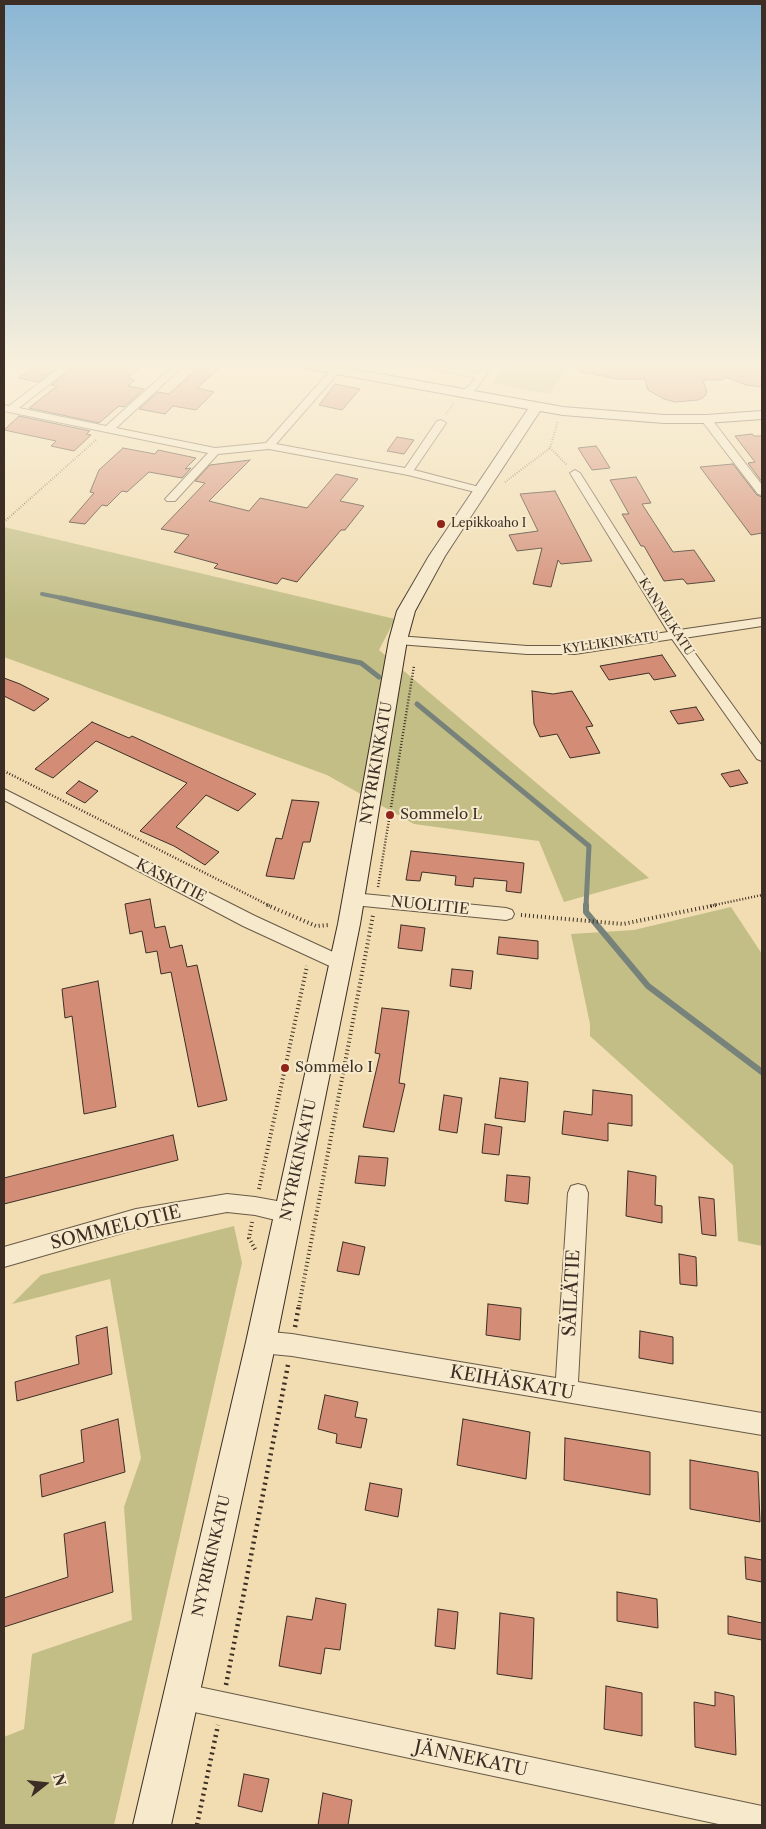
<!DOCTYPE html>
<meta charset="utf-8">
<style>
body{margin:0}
#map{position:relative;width:766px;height:1829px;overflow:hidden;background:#f1ddb1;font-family:"Libre Caslon Text",serif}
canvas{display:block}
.frame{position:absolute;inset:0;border:5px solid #3c2e24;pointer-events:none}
.north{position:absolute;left:20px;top:1759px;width:50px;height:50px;-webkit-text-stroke:4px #f6e9cc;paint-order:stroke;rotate:74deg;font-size:14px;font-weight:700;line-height:20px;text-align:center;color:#3c2e24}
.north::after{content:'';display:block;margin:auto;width:18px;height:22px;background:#3c2e24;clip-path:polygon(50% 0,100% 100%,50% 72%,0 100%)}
</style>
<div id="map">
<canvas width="766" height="1829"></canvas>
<div class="frame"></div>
<div class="north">N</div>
</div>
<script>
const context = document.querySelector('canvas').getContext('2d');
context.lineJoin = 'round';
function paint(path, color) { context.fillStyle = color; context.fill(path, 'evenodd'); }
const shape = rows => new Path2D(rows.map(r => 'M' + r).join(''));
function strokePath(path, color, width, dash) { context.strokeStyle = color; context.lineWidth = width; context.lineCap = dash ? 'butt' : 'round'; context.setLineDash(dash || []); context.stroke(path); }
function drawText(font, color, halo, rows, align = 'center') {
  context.font = font + ' "Libre Caslon Text",serif'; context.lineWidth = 4; context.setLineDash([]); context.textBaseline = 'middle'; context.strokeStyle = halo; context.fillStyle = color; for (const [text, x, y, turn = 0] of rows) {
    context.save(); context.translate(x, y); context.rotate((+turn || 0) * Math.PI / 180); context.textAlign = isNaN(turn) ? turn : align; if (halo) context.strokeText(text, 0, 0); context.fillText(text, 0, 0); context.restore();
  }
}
paint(shape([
 [507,364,570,364,549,394,492,383],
 [4,527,395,619,379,650,649,878,564,902,539,841,414,824,327,775,4,657],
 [731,907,762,954,762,1246,738,1241,733,1165,590,1036,590,1024,571,934,634,930],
 [234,1226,242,1263,114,1825,4,1825,4,1737,24,1729,32,1654,132,1620,124,1507,141,1458,110,1279,12,1304,41,1275]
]), '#c2be86');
strokePath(shape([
 [42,594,67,599]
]), '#77827b', 4);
strokePath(shape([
 [61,598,361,663,379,677],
 [417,704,589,846,586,906]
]), '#77827b', 5);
strokePath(shape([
 [586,905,586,912,648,986,762,1072]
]), '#77827b', 6);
const building = shape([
 [37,364,61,364,38,382,18,378,37,364],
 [77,364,144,364,128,378,135,380,128,386,144,389,124,407,119,406,99,423,29,408,57,386,51,385,77,364],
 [202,364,224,364,197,388,214,392,196,410,173,406,165,414,139,409,158,392,169,394,202,364],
 [579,364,660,364,670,368,676,364,762,364,762,387,746,385,726,377,722,380,703,380,707,392,704,397,698,400,675,402,664,399,648,390,645,379,617,379,578,371,579,364],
 [335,384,360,389,342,410,319,405,335,384],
 [19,416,90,431,86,434,91,435,74,451,51,446,56,441,4,430,19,416],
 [752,434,754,436,762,436,762,482,748,463,755,462,735,436,752,434],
 [397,437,414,440,404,454,387,451,397,437],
 [596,446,599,450,610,468,592,470,578,448,596,446],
 [123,448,155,454,158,450,196,458,185,469,191,468,182,478,149,472,127,492,122,491,107,506,102,505,85,524,69,522,94,493,90,492,99,470,123,448],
 [250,460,209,501,249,511,260,498,307,508,336,474,358,479,340,501,364,506,345,530,341,530,297,582,282,578,277,584,214,568,218,564,174,552,189,535,161,529,205,483,195,481,210,465,250,460],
 [733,464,757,495,762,497,762,533,751,535,700,467,733,464],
 [636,477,651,503,642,504,673,552,694,550,715,581,687,584,683,579,664,581,644,546,641,546,622,514,629,514,610,480,636,477],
 [555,491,592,561,561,564,558,560,551,587,533,584,542,548,517,551,509,535,538,531,520,494,555,491],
 [662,655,676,676,654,680,649,673,609,680,600,666,662,655],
 [4,678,20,684,49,699,34,711,4,696,4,678],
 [532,691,553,694,572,691,593,726,586,727,600,753,570,758,557,734,540,737,534,724,532,691],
 [696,707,704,720,678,724,670,711,696,707],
 [92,722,129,738,132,736,256,794,238,811,206,795,176,827,219,852,205,865,174,846,140,831,187,783,96,741,53,778,35,769,92,722],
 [739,770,748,783,730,787,721,774,739,770],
 [79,781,98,791,85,803,66,793,79,781],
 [292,800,319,802,310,842,303,842,294,879,266,876,276,838,282,839,292,800],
 [411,851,524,863,521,893,506,891,507,881,474,878,473,887,455,885,456,876,422,872,420,881,406,880,411,851],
 [150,899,155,928,165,926,170,948,182,945,187,967,197,965,227,1100,198,1107,171,972,161,974,157,951,146,953,142,931,130,934,125,904,150,899],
 [401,925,425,928,422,951,398,948,401,925],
 [499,937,538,941,538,959,497,954,499,937],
 [452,969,473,971,471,989,450,986,452,969],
 [98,981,116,1107,84,1114,72,1016,65,1018,62,989,98,981],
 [382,1008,409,1011,399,1083,405,1084,394,1132,363,1127,380,1054,375,1053,382,1008],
 [500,1078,528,1082,525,1122,495,1118,500,1078],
 [593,1090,632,1095,632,1126,608,1123,608,1141,562,1134,564,1111,592,1115,593,1090],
 [444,1095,462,1098,457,1133,439,1130,444,1095],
 [485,1124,502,1127,499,1155,482,1153,485,1124],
 [173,1135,178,1160,4,1204,4,1178,173,1135],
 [359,1156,388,1158,385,1186,355,1183,359,1156],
 [628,1171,656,1176,655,1205,662,1206,662,1223,626,1216,628,1171],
 [507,1175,530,1177,528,1204,505,1201,507,1175],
 [699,1197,714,1199,716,1236,702,1234,699,1197],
 [343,1242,365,1247,359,1275,337,1271,343,1242],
 [679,1254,696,1257,697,1286,680,1284,679,1254],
 [488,1304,521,1308,520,1340,486,1335,488,1304],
 [107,1327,112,1374,17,1401,15,1382,79,1364,76,1336,107,1327],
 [640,1331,673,1337,673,1364,639,1358,640,1331],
 [325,1395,358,1402,355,1417,367,1419,361,1448,336,1443,337,1434,318,1429,325,1395],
 [118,1419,125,1472,42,1497,40,1475,84,1462,81,1430,118,1419],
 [463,1419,530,1432,526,1479,457,1465,463,1419],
 [565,1438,650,1452,650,1495,564,1480,565,1438],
 [690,1460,758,1472,760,1522,690,1509,690,1460],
 [370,1483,402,1489,398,1517,365,1510,370,1483],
 [105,1522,113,1592,4,1627,4,1598,68,1577,64,1534,105,1522],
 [745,1557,762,1560,762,1582,746,1579,745,1557],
 [617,1592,657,1599,658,1628,617,1621,617,1592],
 [316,1598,346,1604,340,1650,325,1648,321,1674,279,1666,287,1616,312,1620,316,1598],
 [438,1609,458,1612,455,1649,435,1646,438,1609],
 [500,1613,534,1618,532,1679,497,1674,500,1613],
 [728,1616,762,1623,762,1640,728,1634,728,1616],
 [606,1686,642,1693,642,1736,604,1729,606,1686],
 [715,1692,734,1696,736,1755,695,1747,694,1702,715,1706,715,1692],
 [244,1774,269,1779,262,1812,238,1806,244,1774],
 [323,1793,352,1800,348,1825,318,1825,323,1793]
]);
paint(building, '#d38d77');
strokePath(building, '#3c2e24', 1);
const lane = shape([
 [418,365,481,376]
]);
const street = shape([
 [64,364,75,364,19,408,106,426,175,364,183,364,182,367,116,428,215,448,266,443,336,364,346,364,276,444,405,468,437,421,441,420,446,423,414,470,483,488,485,490,479,493,408,475,269,449,218,454,175,501,167,501,165,499,167,497,208,453,4,411,4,405,9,406,64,364],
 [484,364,494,364,476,389,468,395,462,395,462,391,470,385,484,364],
 [706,416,710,417,762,485,762,495,758,494,702,421,701,419,706,416],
 [575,470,580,473,679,630,762,618,762,626,684,638,762,746,762,761,757,759,672,639,575,654,527,654,398,644,392,640,398,636,527,646,575,646,668,632,570,473,575,470],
 [4,789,255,916,346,958,348,963,346,968,340,970,334,968,243,926,4,800,4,789],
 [353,893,506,908,512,910,514,914,512,918,506,920,353,905,347,903,345,899,347,895,353,893],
 [578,1184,585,1186,588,1193,578,1382,762,1413,762,1435,292,1356,261,1353,253,1350,250,1342,253,1334,261,1331,292,1334,556,1378,568,1193,571,1186,578,1184],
 [227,1194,255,1197,288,1203,295,1206,298,1213,295,1220,288,1223,255,1215,227,1212,136,1229,4,1267,4,1247,136,1209,227,1194],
 [180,1683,762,1806,762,1825,723,1825,180,1709,171,1705,167,1696,171,1687,180,1683]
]);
const secondary = shape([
 [296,364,325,364,563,407,664,415,706,415,762,411,762,419,706,423,664,423,563,415,540,411,445,556,415,611,407,640,360,924,276,1342,171,1825,133,1825,246,1342,338,924,389,640,397,611,429,556,528,409,303,368,296,364]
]);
strokePath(lane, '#695a47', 6);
strokePath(street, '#695a47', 2);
strokePath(secondary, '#3c2e24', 2);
strokePath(shape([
 [260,364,291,370],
 [446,414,454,403],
 [550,448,567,465],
 [505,482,550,448,558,421],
 [4,522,97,439]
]), '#3c2e24', 2, [0.5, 2]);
strokePath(shape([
 [4,771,270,906],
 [378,887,414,666],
 [710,906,762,895]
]), '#3c2e24', 2.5, [1, 2]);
strokePath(shape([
 [267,905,316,926,329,925],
 [521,915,623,924,716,905],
 [259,1189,307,966],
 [252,1222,249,1238,256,1251],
 [299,1306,373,915]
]), '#3c2e24', 4, [1, 3]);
strokePath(shape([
 [295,1327,299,1305],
 [226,1685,288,1365],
 [197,1825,218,1725]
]), '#3c2e24', 4.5, [2, 4]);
strokePath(lane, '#f6e9cc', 5);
paint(street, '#f6e9cc');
paint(secondary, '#f6e9cc');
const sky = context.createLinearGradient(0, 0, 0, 620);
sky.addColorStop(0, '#8ab6d4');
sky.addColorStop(0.59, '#f9f0dc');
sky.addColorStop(1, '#f9f0dc00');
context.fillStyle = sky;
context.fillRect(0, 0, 766, 620);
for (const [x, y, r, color] of [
 [441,524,5,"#8f2418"],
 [390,815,5,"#8f2418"],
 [285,1068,5,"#8f2418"]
]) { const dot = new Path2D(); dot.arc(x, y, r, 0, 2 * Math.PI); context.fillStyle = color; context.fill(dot); strokePath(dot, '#f6e9cc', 2); }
drawText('12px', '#3c2e24', '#f6e9cc', [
 ["Lepikkoaho I",451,524]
], 'left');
drawText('12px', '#3c2e24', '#f6e9cc', [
 ["KANNELKATU",666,617,57],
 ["KYLLIKINKATU",611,643,-8]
]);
drawText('15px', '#3c2e24', '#f6e9cc', [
 ["NYYRIKINKATU",377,763,-80],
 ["KASKITIE",171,881,27],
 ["NUOLITIE",430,906,6],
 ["NYYRIKINKATU",299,1160,-78],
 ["NYYRIKINKATU",212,1556,-77]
]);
drawText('15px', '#3c2e24', '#f6e9cc', [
 ["Sommelo L",400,815],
 ["Sommelo I",295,1068]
], 'left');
drawText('18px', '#3c2e24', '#f6e9cc', [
 ["SOMMELOTIE",116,1228,-14],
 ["SÄILÄTIE",572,1293,-87],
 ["KEIHÄSKATU",512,1383,10],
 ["JÄNNEKATU",471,1759,12]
]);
</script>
